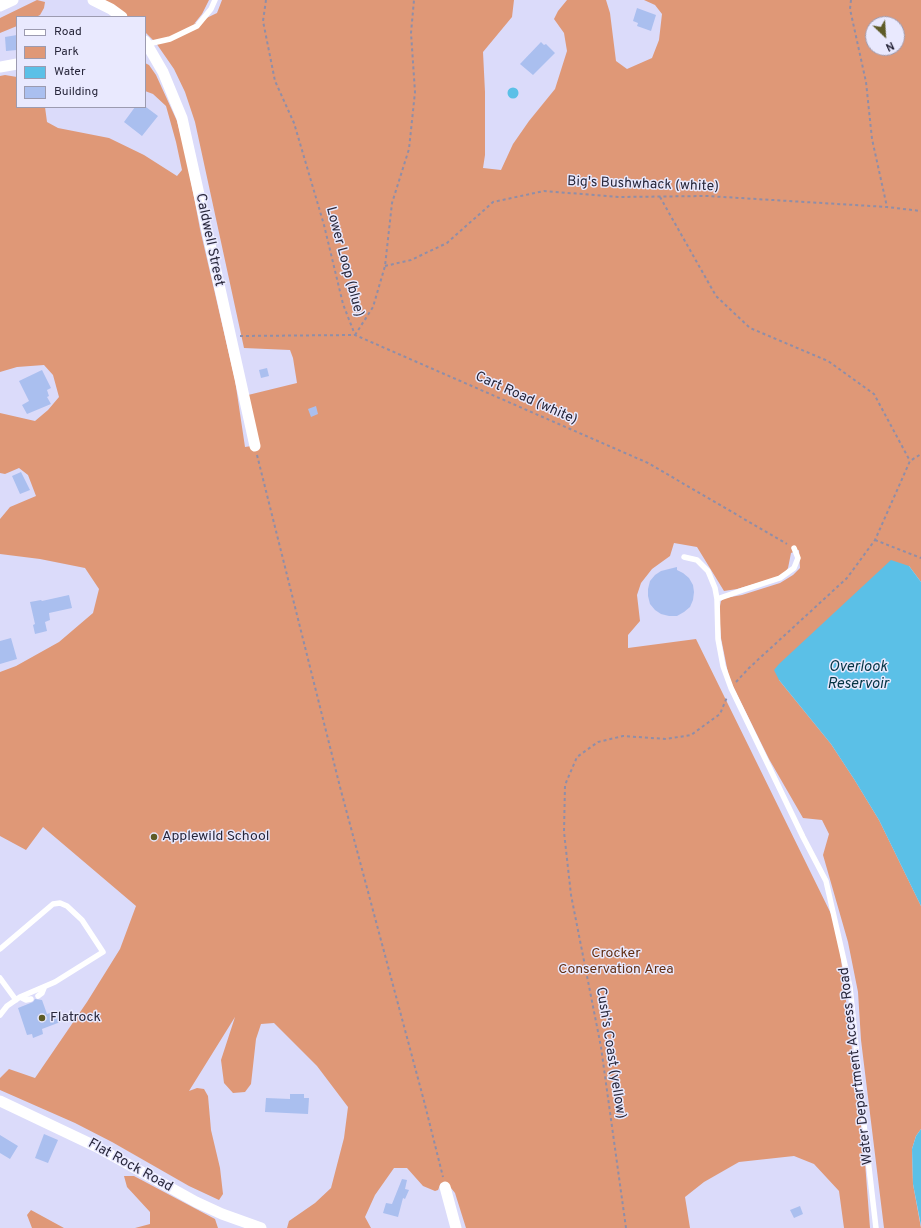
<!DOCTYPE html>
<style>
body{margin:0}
#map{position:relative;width:921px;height:1228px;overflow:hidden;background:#dbdbfa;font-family:Overpass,sans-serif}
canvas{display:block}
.legend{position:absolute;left:16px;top:16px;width:130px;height:92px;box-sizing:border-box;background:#e9e9fe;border:1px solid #9c9bb0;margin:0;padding:5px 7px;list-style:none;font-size:12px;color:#28273b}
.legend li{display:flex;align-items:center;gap:8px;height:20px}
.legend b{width:20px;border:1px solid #9c9bb0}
.north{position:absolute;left:865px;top:16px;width:40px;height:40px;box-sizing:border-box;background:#e9e9fe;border:1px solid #9c9bb0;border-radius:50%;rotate:155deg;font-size:11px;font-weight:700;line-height:16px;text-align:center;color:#28273b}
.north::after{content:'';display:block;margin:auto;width:14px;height:18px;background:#5e5b27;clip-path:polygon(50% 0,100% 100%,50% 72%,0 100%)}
</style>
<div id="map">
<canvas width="921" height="1228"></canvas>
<ul class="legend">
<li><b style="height:5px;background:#fff"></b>Road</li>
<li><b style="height:11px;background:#df9877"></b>Park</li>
<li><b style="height:11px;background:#5bc0e7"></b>Water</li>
<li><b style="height:11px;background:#aabfef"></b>Building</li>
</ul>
<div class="north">N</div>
</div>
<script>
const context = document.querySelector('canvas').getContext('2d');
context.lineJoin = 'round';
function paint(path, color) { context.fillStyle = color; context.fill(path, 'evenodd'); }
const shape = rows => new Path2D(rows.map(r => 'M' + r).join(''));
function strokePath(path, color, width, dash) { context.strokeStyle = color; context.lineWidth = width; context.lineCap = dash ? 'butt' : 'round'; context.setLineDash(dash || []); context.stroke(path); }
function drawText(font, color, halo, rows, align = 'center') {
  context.font = font + ' Overpass,sans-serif'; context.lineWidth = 3; context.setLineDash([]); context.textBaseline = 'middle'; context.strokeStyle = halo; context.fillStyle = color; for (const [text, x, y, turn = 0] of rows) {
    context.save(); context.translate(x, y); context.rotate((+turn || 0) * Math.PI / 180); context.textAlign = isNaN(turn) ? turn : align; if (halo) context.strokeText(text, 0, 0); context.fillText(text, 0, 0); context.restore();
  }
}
paint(shape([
 [37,0,45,2,44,8,40,15,36,17,17,17,17,26,0,33,0,18],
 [93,0,209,0,202,14,194,24,217,13,222,0,514,0,512,17,483,52,485,92,485,155,483,168,501,170,513,144,529,121,555,89,567,51,564,33,554,19,558,11,567,0,606,0,610,13,616,61,627,69,652,58,659,40,662,14,655,5,644,0,921,0,921,582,909,566,779,680,831,744,854,779,879,820,921,906,921,1129,916,1136,912,1149,913,1184,921,1228,884,1228,861,1040,858,992,848,942,823,855,829,834,822,820,803,818,769,759,729,678,721,638,719,611,721,601,725,598,742,595,780,583,793,575,800,568,799,550,791,553,788,568,784,574,775,578,737,589,724,591,697,547,674,543,670,556,652,569,641,583,637,595,640,621,628,635,628,648,696,639,837,926,864,1149,870,1228,844,1228,839,1191,814,1164,794,1156,739,1162,704,1182,685,1197,690,1228,466,1228,455,1193,447,1183,441,1183,438,1190,435,1191,423,1186,407,1168,394,1168,375,1195,365,1217,371,1228,287,1228,289,1221,315,1203,331,1188,344,1138,348,1107,317,1066,274,1023,261,1024,256,1039,251,1084,245,1092,233,1093,224,1083,221,1060,235,1017,189,1091,197,1088,204,1089,208,1096,211,1130,220,1168,223,1194,219,1200,189,1186,112,1142,75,1123,0,1090,0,1078,9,1069,35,1078,87,1002,120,949,136,906,43,827,26,850,0,836,0,672,16,666,59,642,93,613,99,589,85,568,40,559,0,554,0,519,10,507,36,496,28,475,19,468,5,474,0,473,0,413,35,421,48,410,59,397,53,375,44,365,17,367,0,372,0,76,5,75,17,77,17,107,45,107,47,122,58,128,109,138,144,155,177,176,182,170,176,142,166,106,153,94,145,91,145,63,149,65,156,75,177,121,186,155,200,229,235,380,245,447,258,445,248,395,297,383,293,358,290,350,244,348,195,122,185,92,174,69,156,43,145,32,145,17,122,17],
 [873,24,897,24,897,48,873,48],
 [124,1176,134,1176,215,1219,218,1228,135,1228,150,1224,150,1212,127,1187],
 [31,1210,64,1228,32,1228,27,1215]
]), '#df9877');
paint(shape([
 '507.5 93a5.5 5.5 0 1 1 11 0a5.5 5.5 0 1 1-11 0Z',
 [891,560,909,566,921,582,921,906,879,820,854,779,831,744,779,680,774,670,779,664],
 [921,1129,921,1226,913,1184,912,1149,916,1136]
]), '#5bc0e7');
paint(shape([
 [637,8,656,15,651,31,637,26,638,23,633,21],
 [17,35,17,50,6,51,5,37],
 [541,42,544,45,546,44,555,53,533,75,520,64],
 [135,107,146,107,158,116,142,136,124,122],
 [267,368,269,376,261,378,259,370],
 [42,370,51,388,47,390,49,396,47,397,51,404,27,414,22,405,29,401,19,381],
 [316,406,318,414,311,417,308,409],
 [21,472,30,490,20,494,12,476],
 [677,567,677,570,683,573,689,578,693,585,694,592,693,600,690,607,684,612,677,616,669,616,661,614,655,610,650,604,648,596,648,589,650,581,655,575,661,571],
 [69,595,72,608,49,613,50,620,45,622,47,631,35,634,33,625,35,624,30,602,41,600,42,601],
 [11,638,17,659,0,664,0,641],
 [35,999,42,1000,47,1014,59,1010,63,1021,42,1029,43,1034,33,1038,32,1034,27,1035,18,1008,33,1002],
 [290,1094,304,1094,304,1098,309,1098,308,1114,265,1112,266,1098,290,1099],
 [44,1134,58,1140,48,1163,35,1158],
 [0,1135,18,1146,10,1159,0,1153],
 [402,1179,407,1180,405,1189,409,1190,405,1199,403,1198,398,1217,383,1213,386,1203,392,1204],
 [800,1206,803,1214,794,1218,790,1210]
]), '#aabfef');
strokePath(shape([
 [266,0,263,21,275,81,294,123,324,225,343,304,355,335],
 [851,0,850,9,866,82,872,139,887,207],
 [660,197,716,296,750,328,828,361,874,394,910,461],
 [385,266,411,260,447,243,493,202,544,191,619,197,707,196,887,207,921,211],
 [355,335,373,307,385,266,392,203,409,149,415,92,411,33,414,0],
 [240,336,355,335,648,463,787,544],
 [257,455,340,787,424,1101,443,1177],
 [875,540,921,558],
 [736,682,749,668,847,578,875,540,910,461,921,454],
 [626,1228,601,1047,571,895,564,832,565,785,577,757,598,742,623,736,666,739,691,735,720,714,727,697]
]), '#8f8ea8', 2, [3, 3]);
strokePath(shape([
 [148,44,170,39,197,26,211,9,215,0],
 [684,557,697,560,708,571,715,588,717,599,718,639,723,666,731,688,803,837,826,881,850,987,863,1116,876,1228],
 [717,599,743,590,780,578,794,568,798,558,794,548],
 [0,949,53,904,60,903,67,906,82,920,103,952,55,982,20,997],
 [0,978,16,1000],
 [38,996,42,993,44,988],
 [0,1015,7,1006,20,997,26,1000,31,999]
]), '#fff', 5.5);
strokePath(shape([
 [93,0,111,9,122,17],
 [0,6,13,0],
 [145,41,163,72,182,118,255,446],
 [0,67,17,64],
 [0,1101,97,1147,196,1202,222,1214,261,1228],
 [445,1187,456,1228]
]), '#fff', 11);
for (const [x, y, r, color] of [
 [154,837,4,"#5e5b27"],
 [42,1018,4,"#5e5b27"]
]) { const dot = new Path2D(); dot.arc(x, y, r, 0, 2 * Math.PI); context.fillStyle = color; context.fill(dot); strokePath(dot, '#e9e9fe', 1.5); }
drawText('14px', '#28273b', '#e9e9fe', [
 ["Big's Bushwhack (white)",643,185,2],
 ["Caldwell Street",209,240,78],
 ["Lower Loop (blue)",344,262,75],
 ["Cart Road (white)",526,399,24],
 ["Cush's Coast (yellow)",610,1053,81],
 ["Water Department Access Road",857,1066,-97],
 ["Flat Rock Road",130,1166,29]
]);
drawText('14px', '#28273b', '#e9e9fe', [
 ["Applewild School",162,837],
 ["Flatrock",50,1018]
], 'left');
drawText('14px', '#622f14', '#e9e9fe', [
 ["Crocker",616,954],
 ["Conservation Area",616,970]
]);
drawText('italic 15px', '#033343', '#e9e9fe', [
 ["Overlook",858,668],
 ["Reservoir",858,685]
]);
</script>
